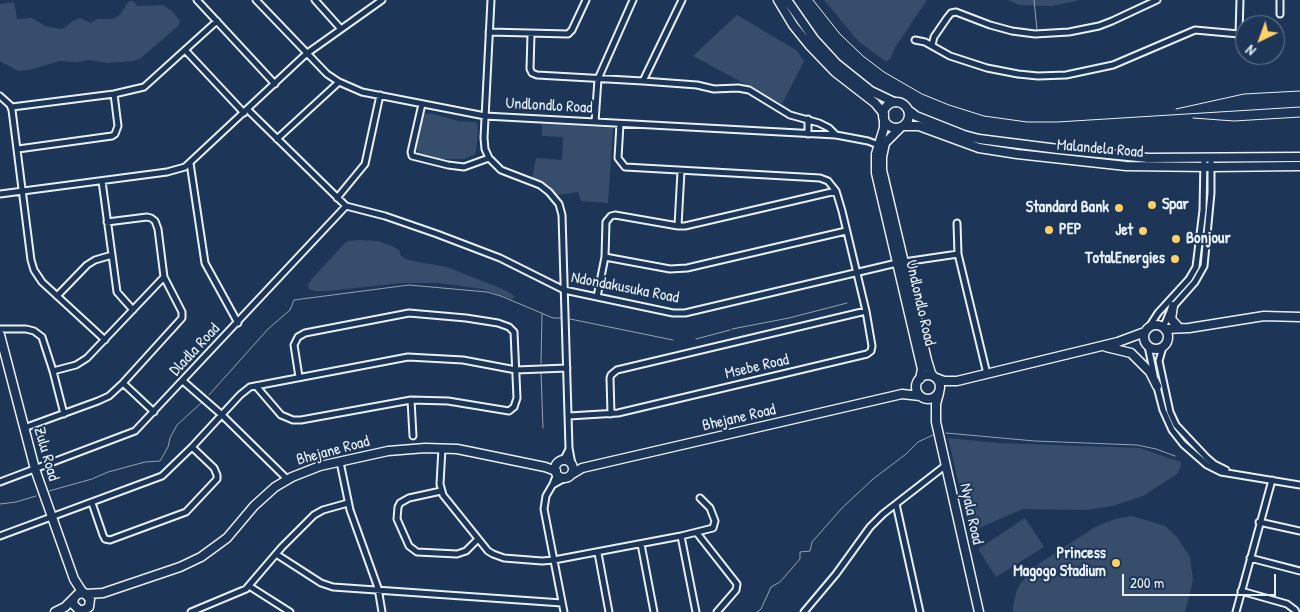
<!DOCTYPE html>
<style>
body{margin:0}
#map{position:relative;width:1300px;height:612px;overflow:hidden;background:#1d3557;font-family:"Patrick Hand",sans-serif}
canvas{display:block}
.north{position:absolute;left:1235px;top:15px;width:50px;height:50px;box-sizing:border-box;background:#1d3557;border:1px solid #6e8097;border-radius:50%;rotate:222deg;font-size:14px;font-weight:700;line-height:20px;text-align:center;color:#e8f1f8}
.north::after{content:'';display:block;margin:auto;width:18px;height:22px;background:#ffd166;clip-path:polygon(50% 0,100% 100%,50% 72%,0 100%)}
.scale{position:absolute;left:1122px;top:574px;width:154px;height:22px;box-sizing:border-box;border:2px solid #e8f1f8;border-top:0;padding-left:6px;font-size:15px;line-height:18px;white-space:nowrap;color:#e8f1f8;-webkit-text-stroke:4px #1d3557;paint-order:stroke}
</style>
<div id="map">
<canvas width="1300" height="612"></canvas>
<div class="north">N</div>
<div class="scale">200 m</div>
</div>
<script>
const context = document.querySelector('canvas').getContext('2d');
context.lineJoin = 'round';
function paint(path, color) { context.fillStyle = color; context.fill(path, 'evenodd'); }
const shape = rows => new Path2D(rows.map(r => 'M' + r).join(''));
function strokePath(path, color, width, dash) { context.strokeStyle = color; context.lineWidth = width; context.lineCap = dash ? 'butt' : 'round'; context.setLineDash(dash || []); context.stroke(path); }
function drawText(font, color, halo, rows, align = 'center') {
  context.font = font + ' "Patrick Hand",sans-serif'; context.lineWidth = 4; context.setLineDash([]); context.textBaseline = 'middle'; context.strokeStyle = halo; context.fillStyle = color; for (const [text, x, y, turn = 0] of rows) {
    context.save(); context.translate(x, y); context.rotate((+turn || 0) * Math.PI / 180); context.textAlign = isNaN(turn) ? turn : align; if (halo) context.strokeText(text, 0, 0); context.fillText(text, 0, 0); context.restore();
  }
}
paint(shape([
 [824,0,927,0,895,48,891,58,886,62,858,41],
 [1008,0,1081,0,1052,6,1019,5],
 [129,1,133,1,137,6,163,5,173,12,180,21,178,26,141,58,134,61,107,63,89,60,78,62,59,61,30,70,18,71,0,61,0,4,14,2,17,19,32,18,45,26,60,29,64,28,73,21,80,18,91,23,97,19,112,19,119,16],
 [737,15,796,50,804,61,782,104,693,56],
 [430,113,458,121,477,122,478,131,476,152,474,155,464,159,439,159,422,156,418,153,416,148,417,134,421,121,425,114],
 [542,124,613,128,608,203,581,201,578,192,558,195,550,187,532,178,536,158,562,160,563,137,542,136],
 [359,240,378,241,394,247,399,250,401,256,408,260,447,267,500,288,512,294,515,297,512,299,482,289,438,283,401,283,328,291,314,291,309,289,308,284,311,280,344,244,348,241],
 [948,438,998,443,1140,448,1181,462,1180,468,1177,474,1143,496,1113,506,1086,510,1023,509,970,532],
 [1132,516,1165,526,1177,537,1190,557,1193,580,1185,612,1013,612,1013,607,1017,589,1031,569,1095,527,1115,519],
 [1025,518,1044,547,996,577,978,549]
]), '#374d6c');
strokePath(shape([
 [1034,0,1037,29],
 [570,319,673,340],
 [732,329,789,318,847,303],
 [696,339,730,330],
 [541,363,542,314],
 [541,372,543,428],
 [209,395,268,329,290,310,294,300,409,285,487,292,501,296,553,318,561,318],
 [946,433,1035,441,1137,445,1156,449,1175,456],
 [49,491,92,479,108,472,145,462,160,461,168,447,170,438,177,425,201,403],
 [0,504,16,502,36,496],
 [757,612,761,609,771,587,780,582,800,559,800,552,810,551,812,542,842,508,873,479,906,454,918,442,933,435]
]), '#95a4b5', 1);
const street = shape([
 [197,0,275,84],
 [256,0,327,74,339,82,362,92,485,116,836,135,868,141,881,146],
 [315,0,341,29],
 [491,0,484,138,485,149,489,158,501,170,540,185,549,192,559,204,562,215,569,448,572,464],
 [1280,0,1280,14],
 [489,32,568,34,572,30,586,0],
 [531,34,530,69,532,73,537,75,643,81,697,85,714,89,738,88,749,90,790,115,819,123,829,128,836,135],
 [915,40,925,42,950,56,987,68,1018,74,1038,76,1066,75,1113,65,1195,30,1239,34,1240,0],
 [932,45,934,37,947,18,951,13,956,12,990,25,1012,31,1035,34,1069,32,1099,26,1112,21,1157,0],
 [186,51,244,113],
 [643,81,682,0],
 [0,96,10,105,12,110,31,260,34,270,42,282,105,340],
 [422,104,411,152,412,156,448,165,464,167,489,158],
 [12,107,114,94,144,87,217,21],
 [247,109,346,206,385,216,437,234,500,258,564,290,673,313,685,313,897,263,958,254],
 [595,122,598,79,633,0],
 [808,134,808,119],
 [277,139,339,82],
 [18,149,112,136,115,134,118,126,114,94],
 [190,163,205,263,238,323],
 [102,181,117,292,133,310],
 [0,194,167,172,185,167,306,54,382,0],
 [337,198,365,164,380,95],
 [957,223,958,254,987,374],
 [678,226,681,171],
 [605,257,670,269,687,268,846,231],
 [57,296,87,265,95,260,112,255],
 [597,297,605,257,606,222,611,216,615,215,678,226,685,226,836,191],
 [1149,327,1158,313,1189,279,1196,267,1203,210,1204,158],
 [1163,328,1171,309,1195,282,1204,266,1211,193,1211,158],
 [0,329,26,329,34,331,42,337,53,371,64,414],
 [1148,346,1154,375],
 [1163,347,1159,361,1170,412,1176,425,1207,458,1214,464,1226,470],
 [53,371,76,365,87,358,164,277],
 [183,381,222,415,287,479],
 [123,383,154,412],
 [1156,383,1163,410,1172,430,1183,444,1207,465,1221,472,1300,485],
 [256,386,281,415,293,420,301,420,411,400,448,401,509,411,514,407,517,398,514,332,509,327,498,323,466,318,409,313,305,333,298,337,294,345,299,377],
 [411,400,413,436],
 [611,414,610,378,611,375,617,370,866,311],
 [569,416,618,413,867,354,871,351,872,346,866,311,842,211,836,191,828,181,820,178,625,167,618,158,620,124],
 [24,428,98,401,109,396,123,383,182,318,182,312,164,277,158,229,155,221,151,218,147,217,107,222],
 [442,448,440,484,443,495,488,551,493,554,504,558,542,561,554,560,681,536,713,528,715,521,710,508,700,498],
 [560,461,565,457,569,449],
 [340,462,350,510,378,588,382,612],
 [557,474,553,484,546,496,544,509,564,612],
 [0,482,135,431,346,206],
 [554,484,565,478],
 [441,491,409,498,400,503,398,507,397,519,409,546,417,552,457,554,466,551,478,539],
 [92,503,103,535,105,539,110,540,186,512,217,479,217,475,214,468,192,447],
 [896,504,920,612],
 [1259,522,1300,531],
 [697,533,737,584,736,590,717,612],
 [0,536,162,476,192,447,240,395,250,387,408,357,463,360,516,370,567,368],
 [681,536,696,612],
 [641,544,654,612],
 [598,553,609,612],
 [276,554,321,583,333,587,562,603],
 [1250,558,1300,571],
 [249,586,290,612],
 [1241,591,1287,604,1295,610,1296,612],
 [191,612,246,589,282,547,314,515,323,510,348,503],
 [804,612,836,574,870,527,883,514,946,465],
 [1236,612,1272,480]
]);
const secondary = shape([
 [778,0,793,25,810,46,835,72,875,103,884,114],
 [787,0,814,39,836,63,871,91,894,102],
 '883 115a13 13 0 1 1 26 0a13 13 0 1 1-26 0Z',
 [908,110,916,116,964,135,979,139,1058,149,1148,158,1300,157],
 [884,117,884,128,876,154,876,173,922,369,920,379],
 [903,126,919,126,979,148,1017,154,1126,166,1211,167,1300,166],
 [901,127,885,143,882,157,882,170,927,360,931,373,933,376],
 [1173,306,1171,319,1179,328],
 '1144 337a12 12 0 1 1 24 0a12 12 0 1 1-24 0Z',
 [1165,329,1189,328,1264,316,1300,317],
 [0,335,35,469,74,579,81,590,90,599,89,607,84,610,79,610,73,604,74,598,78,594,84,593],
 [1106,347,1131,353,1150,372,1157,386],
 '916 387a12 12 0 1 1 24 0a12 12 0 1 1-24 0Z',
 [936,378,944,381,957,381,1118,342,1145,332],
 [939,393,936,404,936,422,979,612],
 '555 469a9 9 0 1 1 18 0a9 9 0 1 1-18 0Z',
 [572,474,582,468,902,394,920,396],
 [86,594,103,593,180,567,201,557,227,538,254,506,275,487,292,477,320,466,388,451,425,448,457,449,472,452,545,467,556,471],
 [55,612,65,607,74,598]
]);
strokePath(street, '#e8f1f8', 9);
strokePath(secondary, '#e8f1f8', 11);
strokePath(street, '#1d3557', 5);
strokePath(secondary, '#1d3557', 8);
strokePath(shape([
 [813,0,840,34,863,56,884,72,922,94,949,105,984,116,1027,122,1057,122,1300,107],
 [1176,109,1244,94,1300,91],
 [1193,118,1234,121,1300,117]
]), '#e8f1f8', 1);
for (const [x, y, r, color] of [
 [1152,205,5,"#ffd166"],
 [1119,208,5,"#ffd166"],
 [1049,230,5,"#ffd166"],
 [1143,231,5,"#ffd166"],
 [1176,239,5,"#ffd166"],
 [1175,259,5,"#ffd166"],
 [1116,563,5,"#ffd166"]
]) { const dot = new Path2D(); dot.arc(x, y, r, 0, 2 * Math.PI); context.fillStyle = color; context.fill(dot); strokePath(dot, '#1d3557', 2); }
drawText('16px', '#e8f1f8', '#1d3557', [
 ["Undlondlo Road",549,106,3],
 ["Malandela Road",1100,149,5],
 ["Ndondakusuka Road",625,288,11],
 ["Undlondlo Road",920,303,77],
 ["Dladla Road",195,350,-47],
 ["Msebe Road",757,367,-13],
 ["Bhejane Road",739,418,-13],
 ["Bhejane Road",333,451,-15],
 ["Zulu Road",46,454,74],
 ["Nyala Road",971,514,78]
]);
drawText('bold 16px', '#e8f1f8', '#1d3557', [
 ["Spar",1162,205,"left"],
 ["Standard Bank",1109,208],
 ["PEP",1059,230,"left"],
 ["Jet",1133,231],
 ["Bonjour",1186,239,"left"],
 ["TotalEnergies",1165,259],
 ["Princess",1106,554],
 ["Magogo Stadium",1106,572]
], 'right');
</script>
